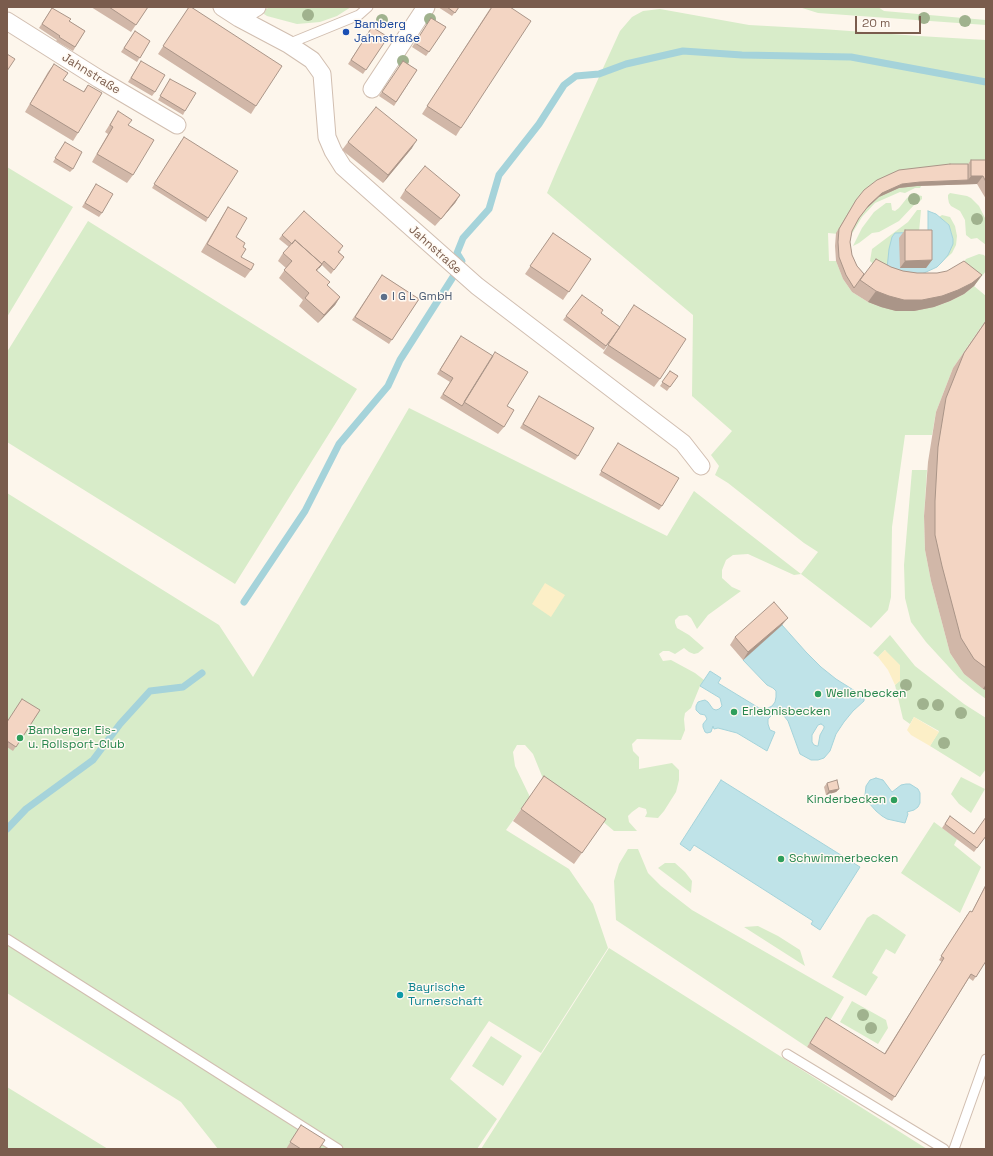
<!DOCTYPE html>
<meta charset="utf-8">
<style>
body{margin:0}
#map{position:relative;width:993px;height:1156px;overflow:hidden;background:#fdf6ec;font-family:"Space Grotesk",sans-serif}
canvas{display:block}
.frame{position:absolute;inset:0;border:8px solid #7a5c4d;pointer-events:none}
.scale{position:absolute;left:855px;top:16px;width:66px;height:18px;box-sizing:border-box;border:2px solid #7a5c4d;border-top:0;padding-left:5px;font-size:12px;line-height:14px;white-space:nowrap;color:#7a5c4d;-webkit-text-stroke:3px #fffaf3;paint-order:stroke}
</style>
<div id="map">
<canvas width="993" height="1156"></canvas>
<div class="frame"></div>
<div class="scale">20 m</div>
</div>
<script>
const context = document.querySelector('canvas').getContext('2d');
context.lineJoin = 'round';
function paint(path, color) { context.fillStyle = color; context.fill(path, 'evenodd'); }
const shape = rows => new Path2D(rows.map(r => 'M' + r).join(''));
function strokePath(path, color, width, dash) { context.strokeStyle = color; context.lineWidth = width; context.lineCap = dash ? 'butt' : 'round'; context.setLineDash(dash || []); context.stroke(path); }
function drawText(font, color, halo, rows, align = 'center') {
  context.font = font + ' "Space Grotesk",sans-serif'; context.lineWidth = 3; context.setLineDash([]); context.textBaseline = 'middle'; context.strokeStyle = halo; context.fillStyle = color; for (const [text, x, y, turn = 0] of rows) {
    context.save(); context.translate(x, y); context.rotate((+turn || 0) * Math.PI / 180); context.textAlign = isNaN(turn) ? turn : align; if (halo) context.strokeText(text, 0, 0); context.fillText(text, 0, 0); context.restore();
  }
}
paint(shape([
 [270,7,351,7,337,16,320,22,297,24,267,16,264,14,266,9],
 [799,7,878,7,884,11,986,20,986,25,818,13],
 [660,9,749,25,822,29,919,36,986,40,986,168,930,170,920,188,915,188,905,193,900,192,875,203,862,217,853,232,849,235,828,233,829,261,836,261,843,279,852,292,868,302,881,307,934,307,950,301,964,294,974,286,956,272,966,259,979,254,984,255,986,258,986,271,974,286,986,296,986,322,981,327,953,368,936,412,932,435,905,435,892,527,891,597,888,610,871,628,801,574,794,575,748,554,733,555,726,560,722,570,722,578,732,587,741,591,708,615,697,629,691,618,687,615,679,616,675,620,675,623,677,628,689,635,704,648,698,653,694,654,689,652,684,648,675,654,669,651,663,651,659,654,663,661,671,660,695,673,704,680,700,686,691,708,685,713,684,719,685,730,681,740,637,739,632,744,633,751,639,757,639,769,672,763,679,770,679,780,676,792,664,811,658,818,645,817,647,813,646,809,639,807,632,812,628,816,629,822,637,831,614,831,601,820,544,781,533,754,525,745,517,745,513,752,515,766,530,797,506,830,569,869,593,904,608,948,541,1053,489,1021,450,1079,497,1119,477,1149,218,1149,181,1102,7,993,7,493,219,625,253,677,409,408,667,536,694,491,801,574,818,552,804,543,728,483,715,475,719,466,711,455,732,431,692,396,693,315,547,193,558,167,620,31,632,17,643,11],
 [7,167,73,207,7,317],
 [950,193,967,196,971,198,979,206,986,220,986,245,977,238,971,239,966,235,965,220,960,211,951,206,949,203,948,198,948,195],
 [912,195,917,195,922,196,922,199,918,203,915,204,899,221,879,232,872,233,859,243,853,246,862,228,874,212,886,203,891,203,892,210,895,211,899,208,907,198],
 [917,210,921,210,919,232,887,269,884,274,870,261,872,249,908,222],
 [942,215,950,217,955,226,957,236,956,245,952,253,942,262,948,255,953,239,949,225,939,217],
 [88,221,357,389,235,584,7,442,7,352],
 [912,470,927,470,924,516,925,550,931,581,950,653,964,674,983,689,986,690,986,699,975,691,959,678,926,642,911,622,905,598,904,565],
 [890,635,915,666,964,704,986,718,986,769,980,777,930,746,939,731,914,717,910,724,903,719,895,685,899,681,885,650,878,657,873,653],
 [961,777,985,789,971,813,959,804,951,794],
 [934,822,957,839,954,845,981,867,960,913,901,873],
 [628,849,638,849,648,873,661,886,692,910,844,997,828,1024,823,1021,807,1047,616,920,614,881,619,864],
 [665,863,675,863,685,872,692,881,691,893,658,868],
 [873,914,877,915,906,935,895,954,886,949,872,973,878,977,866,996,832,977,867,918],
 [758,926,778,936,800,950,805,966,744,927],
 [609,948,927,1149,481,1149],
 [852,1001,886,1020,888,1028,878,1044,840,1022],
 [491,1036,522,1056,503,1086,472,1066],
 [7,1087,108,1149,7,1149]
]), '#d8ecc9');
paint(shape([
 [545,583,565,595,551,617,532,604],
 [885,650,900,665,900,681,895,685,888,670,878,657],
 [914,717,939,732,930,746,911,735,907,730]
]), '#fcefc7');
const water = shape([
 [928,211,936,214,949,225,953,239,953,244,948,255,942,262,937,267,924,273,918,275,887,269,889,249,892,237,895,233,928,232,928,211],
 [782,625,806,652,821,667,836,679,863,696,864,698,864,701,853,711,844,722,836,734,830,751,824,758,818,760,811,760,800,754,788,721,784,716,781,713,777,713,772,715,768,719,768,724,770,730,775,732,767,751,737,733,718,728,714,729,713,726,711,732,707,733,705,732,703,727,703,724,707,719,705,715,700,714,696,710,696,706,698,702,701,701,705,700,708,702,713,709,716,710,719,709,722,706,720,698,700,686,710,671,721,678,718,683,759,708,766,709,772,706,775,702,776,697,776,691,773,688,767,685,743,660,782,625],
 [821,724,824,726,824,728,820,735,818,746,817,746,814,745,812,742,812,735,818,725,821,724],
 [876,778,883,780,892,792,901,785,906,784,910,784,918,789,920,793,920,803,918,807,914,810,907,812,908,814,905,823,887,819,882,816,876,811,868,802,865,795,866,786,870,780,876,778],
 [721,780,860,867,820,930,811,924,813,921,694,845,690,851,680,844,721,780]
]);
paint(water, '#bfe3e8');
strokePath(water, '#a5d3da', 1);
strokePath(shape([
 [460,265,462,261,457,253,463,238,489,209,499,175,539,124,564,85,576,76,599,74,626,64,683,51,742,55,851,57,986,82],
 [244,602,305,511,339,444,388,386,400,360,453,277],
 [7,829,26,809,93,760,120,724,150,691,183,687,202,673]
]), '#a5d3da', 7);
const service = shape([
 [288,44,359,15,368,7],
 [7,939,338,1149],
 [787,1054,944,1149],
 [954,1149,986,1059]
]);
const minor = shape([
 [222,7,239,18,288,44,312,60,322,74,327,137,333,151,343,167,477,286,683,443,701,466],
 [239,18,257,7],
 [7,21,99,79,177,125],
 [372,89,426,7]
]);
strokePath(service, '#d1beb0', 11);
strokePath(minor, '#d1beb0', 19);
strokePath(service, '#fff', 9);
strokePath(minor, '#fff', 17);
context.fillStyle = '#a0b28e';
for (const [x, y] of [
 [308,15],
 [924,18],
 [430,19],
 [382,20],
 [965,21],
 [403,61],
 [914,199],
 [977,219],
 [906,685],
 [923,704],
 [938,705],
 [961,713],
 [944,743],
 [863,1015],
 [871,1028]
]) { context.beginPath(); context.arc(x, y, 6, 0, 2 * Math.PI); context.fill(); }
paint(shape([
 [91,7,148,7,131,32],
 [189,7,256,106,251,114,158,54],
 [438,7,459,7,452,16],
 [491,7,461,128,456,136,422,114],
 [52,8,69,21,85,31,73,51,56,41,57,40,39,28],
 [431,18,446,27,426,56,412,47],
 [372,27,388,37,363,74,348,64],
 [135,31,150,41,137,62,121,52],
 [141,61,155,92,152,96,128,82],
 [403,61,417,70,394,106,379,96],
 [54,64,63,80,83,92,88,85,78,133,73,141,25,112,48,72],
 [170,79,185,111,183,115,158,100],
 [118,111,128,125,133,175,127,183,92,162,108,134,105,132],
 [181,141,208,218,206,222,152,188],
 [65,142,73,169,70,172,53,162],
 [348,142,412,148,383,183,342,150],
 [971,160,986,160,986,199,977,184,917,186,899,188,879,197,866,209,858,220,852,231,850,242,852,255,857,266,864,274,891,267,903,271,917,273,982,275,974,286,964,294,950,301,934,307,914,311,896,311,881,307,868,302,852,292,843,279,836,261,835,246,836,233,856,200,968,164],
 [96,184,102,213,99,217,82,207],
 [405,190,460,195,455,203,435,226,400,198],
 [228,207,236,237,243,247,241,257,251,270,245,278,201,252,223,215],
 [905,230,932,260,926,268,900,268,899,238],
 [553,233,591,259,563,300,525,274],
 [282,235,341,250,339,252,344,257,331,274,322,265,317,271,327,285,340,297,335,305,318,323,299,306,303,300,279,278,286,268,278,261,283,253,289,247,279,239],
 [382,275,419,299,389,344,352,320],
 [582,295,601,313,660,379,654,387,603,353,611,340,604,350,563,320],
 [986,320,986,690,983,689,964,674,950,653,931,581,925,550,924,516,928,462,936,412,953,368],
 [458,340,507,406,504,427,498,434,440,398,450,382,437,374],
 [670,371,678,376,667,391,660,386],
 [539,396,578,456,575,460,520,428],
 [618,443,662,506,659,510,599,475],
 [782,625,743,660,730,645,735,637],
 [40,710,13,751,7,747,7,722],
 [544,776,606,819,574,864,513,821],
 [827,783,839,789,836,792,826,795,824,787],
 [950,816,974,834,986,836,974,852,942,828],
 [986,884,986,961,973,981,969,978,892,1101,807,1047,823,1021,884,1054,942,962,939,960,967,915,972,912],
 [301,1125,319,1149,286,1149]
]), '#d1b7a8');
paint(shape([
 [417,140,412,148,383,183,388,175],
 [971,176,983,176,977,184,917,186,899,188,879,197,866,209,869,205,882,193,902,184,920,182,968,180],
 [460,195,455,203,435,226,441,219],
 [932,260,926,268,900,268,905,261],
 [982,275,974,286,964,294,950,301,934,307,914,311,896,311,881,307,868,302,876,291],
 [340,297,335,305,318,323,324,315],
 [788,618,782,625,743,660,748,652],
 [986,684,986,690,983,689],
 [839,789,836,792,826,795,829,791]
]), '#aa9588');
const building = shape([
 [109,7,148,7,136,25,109,7],
 [189,7,191,7,282,66,256,106,163,46,189,7],
 [447,7,459,7,455,13,447,7],
 [492,7,510,7,531,21,461,128,427,106,492,7],
 [52,8,71,19,69,21,85,31,75,47,59,37,60,36,42,24,52,8],
 [431,18,446,27,429,52,415,43,431,18],
 [372,27,388,37,366,70,351,60,372,27],
 [135,31,150,41,140,58,124,48,135,31],
 [7,54,15,59,7,71,7,54],
 [141,61,165,75,155,92,131,78,141,61],
 [403,61,417,70,396,102,382,92,403,61],
 [54,64,68,73,63,80,84,92,88,85,102,93,78,133,30,104,54,64],
 [170,79,196,93,185,111,160,96,170,79],
 [376,107,417,140,388,175,348,142,376,107],
 [118,111,132,120,128,125,154,140,133,175,97,154,113,127,110,125,118,111],
 [184,137,238,171,208,218,154,184,184,137],
 [65,142,82,152,73,169,55,158,65,142],
 [971,160,986,160,986,182,983,176,971,176,971,160],
 [950,164,968,164,968,180,920,182,902,184,882,193,869,205,859,218,852,231,850,242,852,255,857,266,864,274,854,288,846,275,839,257,838,242,839,229,856,200,864,190,877,180,899,170,950,164],
 [425,166,460,195,441,219,405,190,425,166],
 [96,184,113,194,102,213,85,203,96,184],
 [228,207,247,218,236,237,245,243,243,247,246,249,241,257,254,264,251,270,207,244,228,207],
 [304,211,343,246,338,252,344,257,334,270,324,261,319,268,322,264,295,240,292,244,282,235,304,211],
 [905,230,932,230,932,260,905,261,905,230],
 [553,233,591,259,569,292,530,266,553,233],
 [295,240,322,264,316,270,330,282,327,285,340,297,324,315,305,298,309,293,284,270,292,261,283,253,295,240],
 [876,259,891,267,903,271,917,273,937,273,947,271,964,261,982,275,972,283,958,290,942,296,922,300,904,300,889,296,876,291,860,280,876,259],
 [382,275,419,299,392,340,355,317,382,275],
 [582,295,603,310,601,313,620,327,606,346,566,316,582,295],
 [634,305,686,339,660,379,608,345,634,305],
 [986,321,986,668,974,659,961,638,942,566,935,535,935,501,938,447,946,398,964,353,986,321],
 [461,336,493,356,462,406,443,394,453,378,440,370,461,336],
 [495,352,528,372,507,406,514,410,504,427,464,402,495,352],
 [670,371,678,376,670,387,662,382,670,371],
 [539,396,594,428,578,456,523,424,539,396],
 [618,443,679,478,662,506,601,471,618,443],
 [774,602,788,618,748,652,735,637,774,602],
 [22,699,40,710,16,747,7,741,7,722,22,699],
 [544,776,606,819,582,853,521,809,544,776],
 [837,780,839,789,829,791,827,783,837,780],
 [950,816,974,834,986,817,986,836,977,848,945,824,950,816],
 [986,885,986,961,976,977,971,974,895,1097,810,1043,826,1017,885,1054,944,958,941,956,970,911,972,912,986,885],
 [301,1125,325,1140,319,1149,301,1149,290,1142,301,1125]
]);
paint(building, '#f3d5c3');
strokePath(building, '#aa9588', 1);
for (const [x, y, r, color] of [
 [346,32,4,"#1a4fb4"],
 [384,297,4,"#5c6f8a"],
 [818,694,4,"#2e9e5b"],
 [734,712,4,"#2e9e5b"],
 [20,738,4,"#2e9e5b"],
 [894,800,4,"#2e9e5b"],
 [781,859,4,"#2e9e5b"],
 [400,995,4,"#0f9aa8"]
]) { const dot = new Path2D(); dot.arc(x, y, r, 0, 2 * Math.PI); context.fillStyle = color; context.fill(dot); strokePath(dot, '#fffaf3', 1.5); }
drawText('12px', '#164399', '#fffaf3', [
 ["Bamberg",354,25],
 ["Jahnstraße",354,39]
], 'left');
drawText('12px', '#7a5c4d', '#fffaf3', [
 ["Jahnstraße",91,74,32],
 ["Jahnstraße",435,250,42]
]);
drawText('12px', '#4e5e75', '#fffaf3', [
 ["I G L GmbH",392,297]
], 'left');
drawText('12px', '#27864d', '#fffaf3', [
 ["Wellenbecken",826,694],
 ["Erlebnisbecken",742,712],
 ["Bamberger Eis-",28,731],
 ["u. Rollsport-Club",28,745],
 ["Kinderbecken",886,800,"right"],
 ["Schwimmerbecken",789,859]
], 'left');
drawText('12px', '#0d838f', '#fffaf3', [
 ["Bayrische",408,988],
 ["Turnerschaft",408,1002]
], 'left');
</script>
